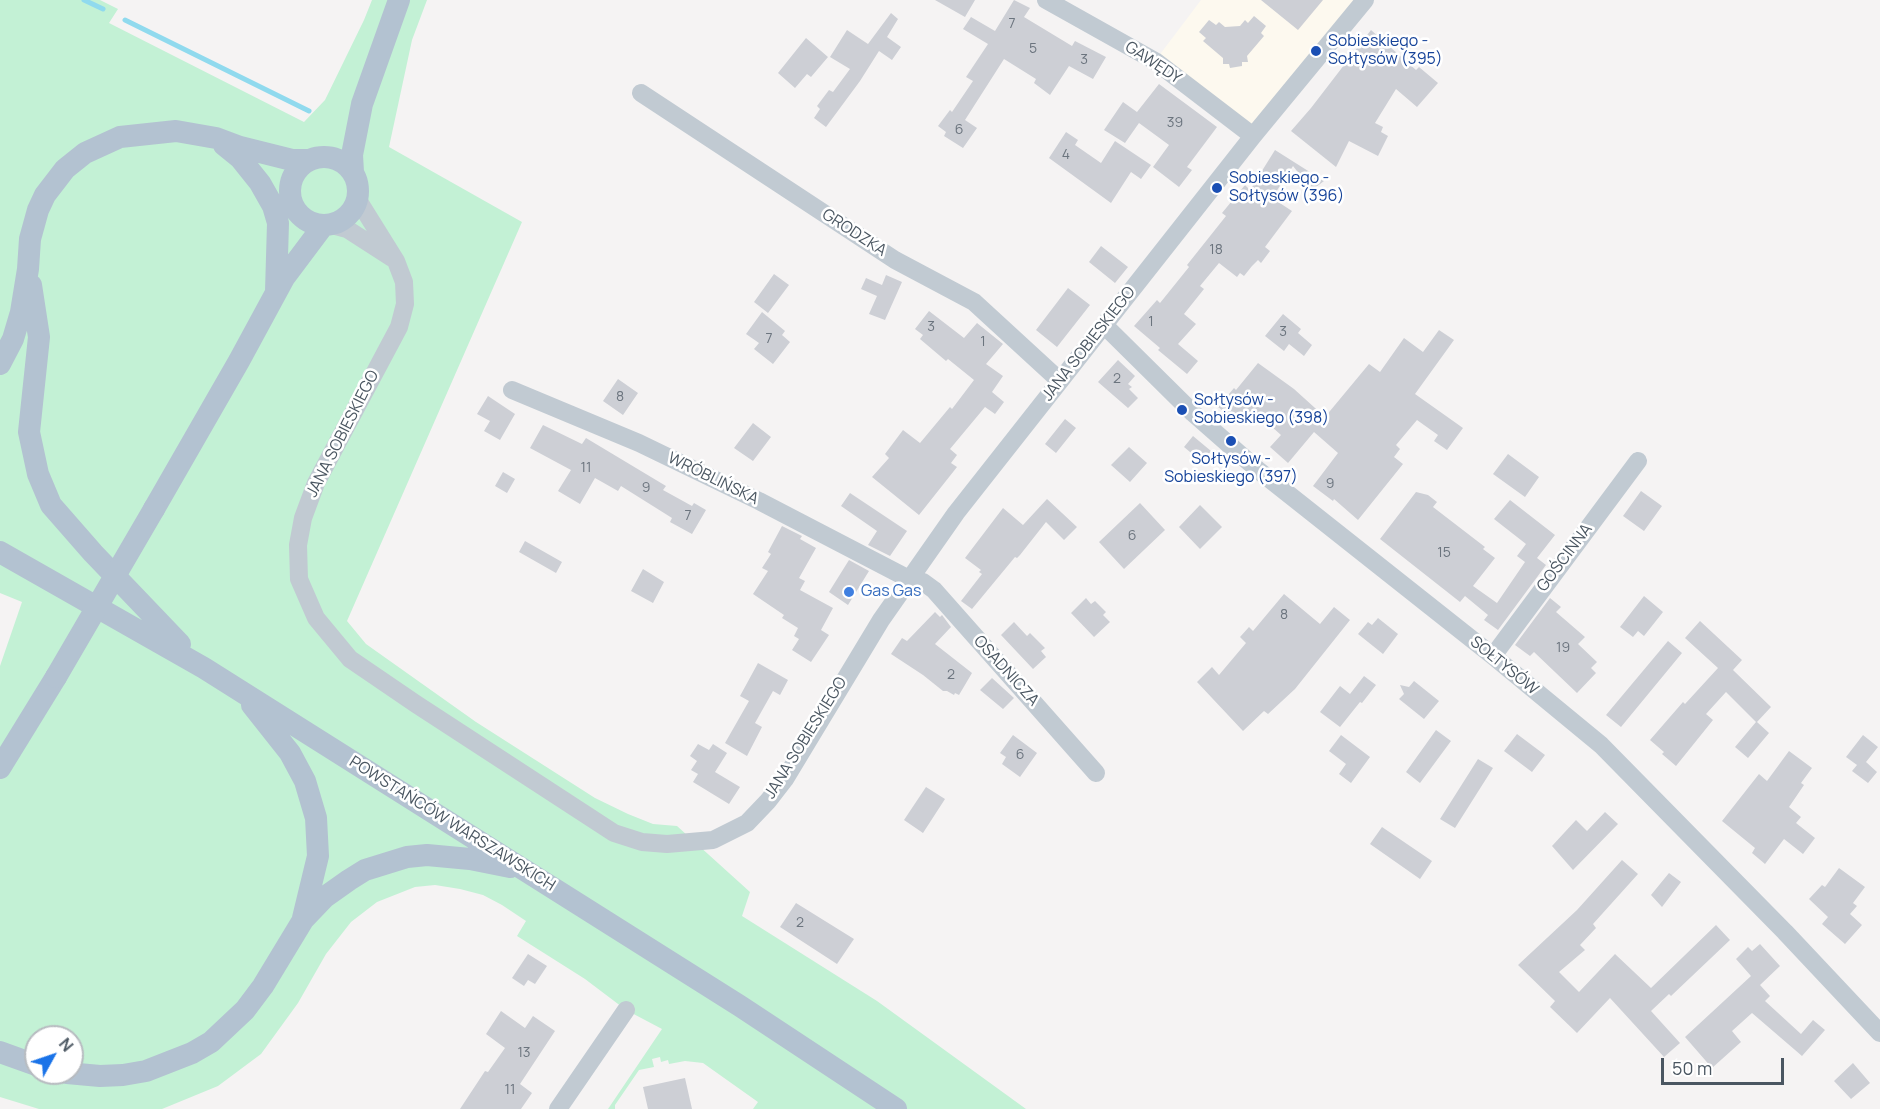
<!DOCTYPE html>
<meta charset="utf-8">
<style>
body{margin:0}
#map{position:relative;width:1880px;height:1109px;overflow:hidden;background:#f5f3f3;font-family:Manrope,sans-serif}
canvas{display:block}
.north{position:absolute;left:24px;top:1025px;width:60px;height:60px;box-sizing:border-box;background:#fff;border:2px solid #b7bbc0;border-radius:50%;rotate:50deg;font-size:16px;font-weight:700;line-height:24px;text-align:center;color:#4a5661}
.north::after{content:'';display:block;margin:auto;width:21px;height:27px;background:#1a73e8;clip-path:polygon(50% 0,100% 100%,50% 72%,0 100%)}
.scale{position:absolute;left:1661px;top:1058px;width:123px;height:27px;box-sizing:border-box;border:3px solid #4a5661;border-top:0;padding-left:8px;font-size:18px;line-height:21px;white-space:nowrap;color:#4a5661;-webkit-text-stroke:4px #fff;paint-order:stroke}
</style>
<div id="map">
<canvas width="1880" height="1109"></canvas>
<div class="north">N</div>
<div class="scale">50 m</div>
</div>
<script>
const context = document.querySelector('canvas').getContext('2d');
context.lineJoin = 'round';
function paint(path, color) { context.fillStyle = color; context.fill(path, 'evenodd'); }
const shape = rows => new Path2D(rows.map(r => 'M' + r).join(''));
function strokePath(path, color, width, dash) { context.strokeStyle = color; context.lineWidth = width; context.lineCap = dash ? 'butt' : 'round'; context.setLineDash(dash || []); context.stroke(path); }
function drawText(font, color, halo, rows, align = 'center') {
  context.font = font + ' Manrope,sans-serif'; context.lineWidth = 5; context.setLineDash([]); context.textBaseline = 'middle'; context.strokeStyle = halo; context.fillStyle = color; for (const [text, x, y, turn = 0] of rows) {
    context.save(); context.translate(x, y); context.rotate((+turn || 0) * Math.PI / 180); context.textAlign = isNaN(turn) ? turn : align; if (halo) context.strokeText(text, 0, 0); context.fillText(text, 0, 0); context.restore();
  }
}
paint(shape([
 [1201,0,1365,0,1253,136,1155,61]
]), '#fdf9ef');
paint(shape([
 [0,0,100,0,118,9,109,23,304,122,325,100,364,20,372,0,427,0,412,40,389,147,522,222,347,621,366,644,476,722,595,798,628,814,653,824,677,826,750,892,742,916,877,1001,1026,1109,753,1109,758,1102,703,1063,685,1061,669,1064,668,1060,661,1062,660,1057,652,1059,654,1067,639,1070,615,1105,615,1109,608,1109,662,1029,626,1010,585,979,517,936,526,921,502,905,483,895,460,889,435,885,415,887,377,902,351,922,326,954,298,1003,261,1054,218,1086,162,1109,39,1109,0,1097,0,666,22,602,0,593],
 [36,1037,72,1037,72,1073,36,1073]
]), '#c3f1d5');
strokePath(shape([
 [84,0,103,9],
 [125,20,309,111]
]), '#90daee', 5);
paint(shape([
 [935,0,975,0,965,17],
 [1014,0,1030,8,1024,17,1072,46,1075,41,1106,57,1093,79,1069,66,1050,95,1034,83,1036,79,1004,59,965,120,977,128,963,148,944,136,946,132,938,126,950,110,952,112,973,81,966,77,988,44,963,29,971,17,995,31],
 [1261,0,1323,0,1298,30],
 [891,13,898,19,887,37,901,47,892,60,879,51,860,81,826,127,814,118,820,109,817,106,829,90,833,92,850,69,830,57,847,30,868,44],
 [1254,16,1266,26,1261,33,1264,36,1247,56,1248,62,1242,62,1242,66,1230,68,1229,64,1223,64,1223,58,1203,41,1206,38,1199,32,1209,20,1216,25,1219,22,1225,27,1240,26,1245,20,1248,23],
 [1371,30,1416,70,1419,67,1438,83,1417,107,1396,89,1375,123,1383,127,1381,132,1388,136,1378,156,1349,141,1336,167,1291,131,1311,108],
 [806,38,828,57,811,77,807,74,795,88,778,73],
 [1159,84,1217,127,1187,167,1192,170,1179,187,1153,167,1169,145,1139,123,1125,143,1104,130,1123,102,1137,112],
 [1066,132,1078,140,1075,145,1101,163,1115,141,1151,165,1141,179,1131,172,1111,203,1049,158],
 [1275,150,1324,181,1312,190,1293,166,1272,198,1292,211,1265,247,1270,251,1261,263,1258,260,1252,266,1244,276,1240,273,1237,277,1219,263,1200,286,1204,289,1184,314,1196,324,1178,344,1198,361,1187,374,1158,350,1160,348,1134,326,1157,300,1160,303,1189,267,1187,265,1226,216,1222,213,1245,185,1250,190],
 [1101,246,1128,267,1115,283,1089,262],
 [774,274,789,285,768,313,754,302],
 [886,275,902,282,885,320,869,314,877,296,861,289,866,278,882,285],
 [1068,288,1090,305,1057,347,1036,330],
 [929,311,964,338,977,323,1003,344,986,364,1003,376,992,392,1004,402,995,414,985,407,950,449,957,455,951,463,957,467,919,515,872,477,889,458,885,454,903,430,920,443,950,407,952,409,974,380,948,359,946,361,920,339,923,335,915,329],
 [762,312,785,331,782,335,790,342,773,364,754,349,759,343,746,334],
 [1283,314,1301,329,1298,333,1312,345,1304,356,1289,344,1284,351,1265,336],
 [1439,330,1454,340,1415,394,1463,428,1447,450,1434,441,1438,435,1417,420,1396,445,1400,449,1394,457,1403,464,1358,520,1334,499,1333,501,1313,486,1338,453,1314,432,1288,463,1270,447,1281,435,1262,418,1257,424,1246,416,1240,424,1218,407,1234,388,1236,390,1258,363,1294,389,1325,417,1369,364,1380,372,1404,338,1423,352],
 [1118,360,1135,376,1128,384,1132,387,1129,389,1138,398,1128,408,1098,382],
 [618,379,638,393,623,415,603,401],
 [488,396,515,414,500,440,484,431,490,421,477,414],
 [1065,419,1076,428,1056,453,1045,444],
 [753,423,771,437,753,461,734,448],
 [543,425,582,444,586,438,666,486,663,490,692,506,694,503,706,510,692,534,670,522,672,518,621,486,618,491,595,478,580,504,558,491,571,470,530,448],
 [1193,436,1211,451,1202,462,1184,447],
 [1129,447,1147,463,1130,482,1111,465],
 [1508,454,1539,477,1525,497,1493,474],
 [503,472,515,479,507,493,495,486],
 [1641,491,1662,506,1644,531,1623,516],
 [1416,492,1428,495,1437,502,1433,507,1485,547,1483,549,1495,558,1473,586,1497,603,1525,562,1517,556,1526,544,1494,519,1510,500,1555,535,1537,558,1546,565,1498,630,1484,620,1488,615,1465,596,1460,602,1380,539],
 [850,493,907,531,890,556,868,545,877,531,841,506],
 [1047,499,1077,527,1064,540,1046,522,1020,555,1017,558,1015,557,972,609,961,601,982,574,979,572,981,570,965,558,1003,508,1023,525],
 [1140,503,1165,530,1124,569,1099,542],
 [1200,505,1222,527,1200,549,1179,527],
 [782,526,802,536,800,539,816,548,799,578,805,581,800,590,833,608,821,630,829,635,811,662,792,650,799,639,794,636,798,628,782,618,784,615,753,594,768,571,762,568,771,554,768,552],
 [525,541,562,562,556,573,519,552],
 [849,560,869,571,848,605,829,592],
 [643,569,664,582,653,603,631,591],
 [1284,594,1320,624,1334,607,1350,620,1295,689,1268,714,1264,711,1243,731,1197,682,1212,667,1219,675,1246,643,1240,637,1249,627,1253,631],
 [1644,596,1663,612,1644,636,1638,631,1633,637,1620,627],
 [1086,598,1091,604,1095,601,1106,612,1103,615,1110,622,1094,637,1071,613],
 [1550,598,1561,607,1556,612,1585,637,1578,644,1597,662,1591,668,1596,673,1577,693,1534,652,1530,656,1515,645],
 [935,612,940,617,942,615,951,627,935,644,972,673,959,695,955,693,954,695,947,691,943,691,923,675,891,654,902,638,907,641],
 [1378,618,1398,634,1383,654,1358,634,1368,622,1372,625],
 [1700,621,1742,660,1733,670,1771,707,1757,722,1769,733,1748,758,1735,747,1756,722,1726,692,1706,714,1713,720,1676,766,1662,754,1664,752,1650,740,1683,702,1685,704,1718,668,1685,638],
 [1014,622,1027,636,1030,633,1045,648,1041,651,1046,657,1033,669,1001,635],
 [1668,641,1682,653,1621,727,1606,715],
 [758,663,788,680,780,695,773,691,755,723,762,727,747,756,725,743,749,701,740,696],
 [1364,676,1376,685,1362,703,1360,702,1340,727,1320,712,1340,686,1350,694],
 [992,678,1014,698,1003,709,980,690],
 [1414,681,1439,701,1424,719,1399,699,1404,694,1400,685,1409,687],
 [1436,730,1451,741,1420,783,1406,772],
 [1517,734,1545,755,1532,772,1504,751],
 [1013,735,1037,753,1020,777,1002,764,1006,757,1000,753],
 [1341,735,1370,757,1351,783,1339,774,1346,764,1329,751],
 [1863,735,1878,747,1866,762,1877,772,1868,783,1852,771,1857,765,1846,757],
 [698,744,709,750,713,744,727,753,715,772,740,787,729,804,693,782,698,774,691,770,697,761,690,756],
 [1789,751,1812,768,1801,783,1804,785,1789,807,1801,817,1796,823,1815,838,1803,854,1784,839,1765,864,1752,853,1755,848,1722,821,1759,774,1767,781],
 [1478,759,1493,768,1455,828,1440,819],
 [926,787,945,799,923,833,904,820],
 [1605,812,1618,824,1573,870,1552,846,1576,820,1587,831],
 [1382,827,1432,861,1420,879,1370,844],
 [1622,860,1638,874,1593,924,1596,928,1580,945,1585,950,1559,972,1579,992,1615,954,1651,988,1716,925,1730,940,1671,996,1669,994,1651,1011,1680,1043,1664,1057,1610,998,1577,1033,1550,1007,1555,1001,1518,965,1577,910],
 [1839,868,1865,887,1853,903,1857,906,1850,914,1862,925,1845,944,1822,924,1828,917,1809,899,1822,885,1825,887],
 [1669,873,1681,882,1662,907,1651,895],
 [796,903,854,939,837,964,780,927],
 [1760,944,1780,966,1760,985,1770,996,1765,1001,1801,1034,1813,1020,1825,1030,1802,1056,1752,1013,1732,1031,1741,1042,1712,1068,1685,1037,1751,976,1736,959,1748,947,1752,951],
 [528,954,547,966,535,984,528,980,524,986,512,978],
 [501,1011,525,1028,533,1016,555,1031,520,1084,532,1093,521,1109,460,1109,485,1071,488,1072,505,1048,486,1034],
 [1853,1063,1870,1083,1851,1099,1834,1081],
 [685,1078,692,1109,648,1109,643,1087]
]), '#cdcfd5');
strokePath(shape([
 [1046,0,1155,61,1253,136],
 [641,93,895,260,974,302,1060,381],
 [358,200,396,261,404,282,405,304,399,327,316,483,303,518,298,545,299,579,316,618,350,659,416,704,614,833,642,842,667,844,713,840,747,823,768,801,785,779,881,620,956,513,1253,136,1365,0],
 [332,225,347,229,392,258],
 [1104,325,1193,413,1258,470,1493,656,1601,745,1785,932,1880,1033],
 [512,390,639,443,759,501,909,579,923,582,934,590,1096,773],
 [1493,656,1638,461],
 [558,1109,626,1010]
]), '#c1cad2', 18);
strokePath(shape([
 [224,145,240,158,260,183,273,206,278,223,276,291],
 '290 191a34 34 0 1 1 68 0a34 34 0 1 1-68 0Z',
 [353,172,352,155,362,104,399,0],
 [31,285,39,337,29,432,38,474,51,505,93,553,180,644],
 [0,364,13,339,21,312,28,269,30,239,38,210,45,195,65,169,85,153,120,137,176,131,216,138,240,147,292,160,310,160],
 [154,509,239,361,284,278,323,226],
 [0,552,204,668,740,1006,896,1109],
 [252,705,290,753,305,781,316,818,318,856,303,918],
 [0,768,56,677],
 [0,1052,36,1065],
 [67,1073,100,1076,123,1075,146,1071,192,1053,211,1042,245,1010,263,986,303,920,325,897,349,880,365,870,407,857,427,855,470,859,510,867]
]), '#b3c2d1', 22);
strokePath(shape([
 [56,677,154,509]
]), '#b3c2d1', 22);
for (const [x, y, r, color] of [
 [1316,51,6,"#1a4fb4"],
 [1217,188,6,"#1a4fb4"],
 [1182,410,6,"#1a4fb4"],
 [1231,441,6,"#1a4fb4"],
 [849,592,6,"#3f7fe0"]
]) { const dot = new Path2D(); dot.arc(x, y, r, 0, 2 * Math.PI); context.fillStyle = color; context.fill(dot); strokePath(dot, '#fff', 2); }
drawText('14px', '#6b747e', null, [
 ["7",1012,24],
 ["5",1033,49],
 ["3",1084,60],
 ["39",1175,123],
 ["6",959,130],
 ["4",1066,155],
 ["18",1216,250],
 ["1",1151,322],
 ["3",931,327],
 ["3",1283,332],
 ["7",769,339],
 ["1",983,342],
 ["2",1117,379],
 ["8",620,397],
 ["11",586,468],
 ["9",1330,484],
 ["9",646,488],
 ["7",688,516],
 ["6",1132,536],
 ["15",1444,553],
 ["8",1284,615],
 ["19",1563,648],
 ["2",951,675],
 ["6",1020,755],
 ["2",800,923],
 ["13",524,1053],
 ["11",510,1090]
]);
drawText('16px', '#164399', '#fff', [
 ["Sobieskiego -",1328,42],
 ["Sołtysów (395)",1328,60],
 ["Sobieskiego -",1229,179],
 ["Sołtysów (396)",1229,197],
 ["Sołtysów -",1194,401],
 ["Sobieskiego (398)",1194,419],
 ["Sołtysów -",1231,460,"center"],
 ["Sobieskiego (397)",1231,478,"center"]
], 'left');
drawText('16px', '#4a5661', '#fff', [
 ["GAWĘDY",1153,63,33],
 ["GRODZKA",854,233,33],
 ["JANA SOBIESKIEGO",1089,344,-52],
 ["JANA SOBIESKIEGO",343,434,-63],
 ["WRÓBLIŃSKA",713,479,26],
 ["GOŚCINNA",1565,558,-53],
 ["SOŁTYSÓW",1504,666,39],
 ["OSADNICZA",1006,671,48],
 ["JANA SOBIESKIEGO",806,738,-58],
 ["POWSTAŃCÓW WARSZAWSKICH",452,824,32]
]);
drawText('16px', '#366cbe', '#fff', [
 ["Gas Gas",861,592]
], 'left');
</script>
